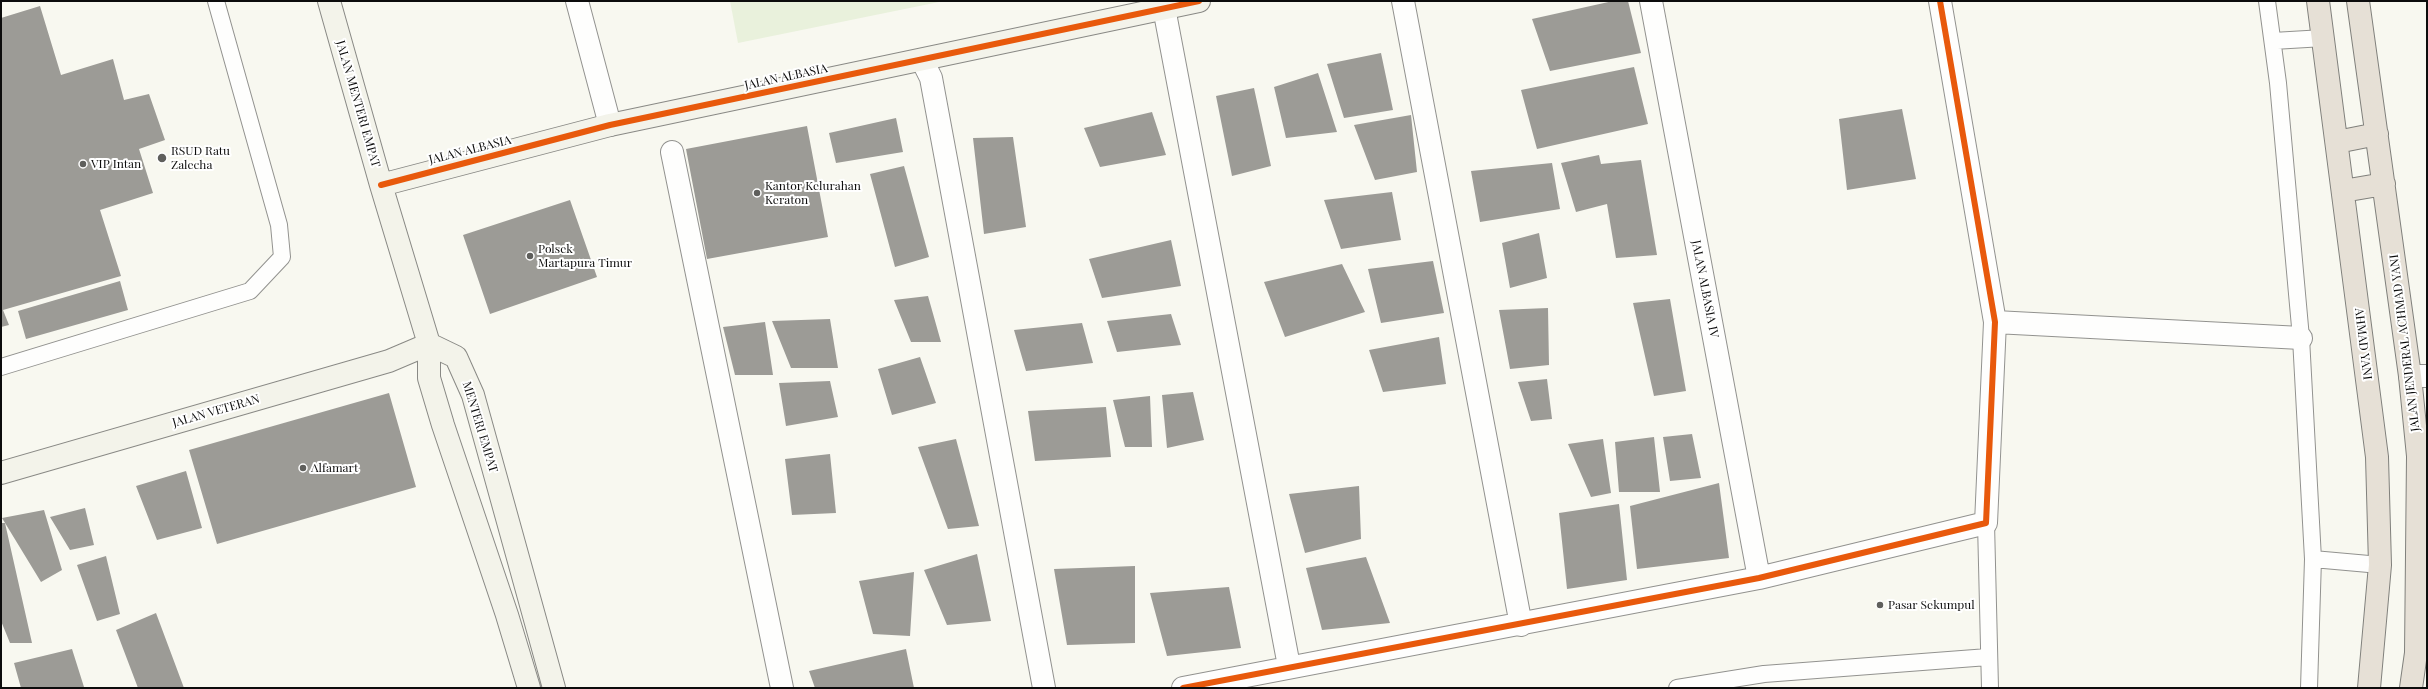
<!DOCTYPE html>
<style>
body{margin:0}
#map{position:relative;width:2428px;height:689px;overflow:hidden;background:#f8f8f0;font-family:"Playfair Display",serif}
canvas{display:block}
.frame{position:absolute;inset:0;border:2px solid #0c0c0c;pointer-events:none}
</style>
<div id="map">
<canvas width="2428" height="689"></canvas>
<div class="frame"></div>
</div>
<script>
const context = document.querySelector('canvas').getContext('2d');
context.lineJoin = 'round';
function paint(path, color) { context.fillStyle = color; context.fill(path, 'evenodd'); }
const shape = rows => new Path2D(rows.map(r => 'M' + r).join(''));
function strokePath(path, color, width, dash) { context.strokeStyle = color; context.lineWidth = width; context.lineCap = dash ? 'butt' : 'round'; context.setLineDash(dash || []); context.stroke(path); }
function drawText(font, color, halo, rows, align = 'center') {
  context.font = font + ' "Playfair Display",serif'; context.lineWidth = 4; context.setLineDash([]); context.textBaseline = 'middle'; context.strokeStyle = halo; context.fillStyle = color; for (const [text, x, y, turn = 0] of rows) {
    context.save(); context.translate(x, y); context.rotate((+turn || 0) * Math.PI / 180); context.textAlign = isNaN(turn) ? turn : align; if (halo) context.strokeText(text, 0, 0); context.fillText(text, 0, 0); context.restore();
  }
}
paint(shape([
 [730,1,944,1,738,43]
]), '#e9f1dc');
paint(shape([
 [1613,1,1628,1,1641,53,1550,71,1532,19],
 [40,6,61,75,113,59,124,100,149,94,165,140,139,149,153,193,100,210,121,276,3,310,9,325,1,327,1,18],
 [1381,53,1393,110,1344,118,1327,64],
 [1634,67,1648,124,1537,149,1521,90],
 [1318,73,1337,132,1286,138,1274,87],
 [1254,88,1271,166,1232,176,1216,96],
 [1902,109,1916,179,1847,190,1839,119],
 [1152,112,1166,155,1100,167,1084,128],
 [1411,115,1417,172,1375,180,1354,125],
 [896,118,903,152,836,163,829,133],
 [807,126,828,237,707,259,686,149],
 [1013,137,1026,227,984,234,973,138],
 [1599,155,1601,164,1641,160,1657,255,1616,258,1607,204,1576,212,1561,163],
 [1552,163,1560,209,1480,222,1471,171],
 [904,166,929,257,895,267,870,174],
 [1392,192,1401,240,1341,249,1324,200],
 [570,200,597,277,490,314,463,235],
 [1539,233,1547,278,1510,288,1502,243],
 [1171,240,1181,286,1102,298,1089,259],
 [1433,261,1444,313,1381,323,1368,269],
 [1342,264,1365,312,1285,337,1264,282],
 [120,281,128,310,26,339,18,311],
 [928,296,941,342,911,342,894,300],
 [1670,299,1686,391,1654,396,1633,303],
 [1548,308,1549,365,1510,369,1499,310],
 [1171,314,1181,345,1117,352,1107,321],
 [830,319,838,368,791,368,772,321],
 [765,322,773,375,735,375,723,327],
 [1082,323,1093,363,1026,371,1014,330],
 [1439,337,1446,384,1383,392,1369,350],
 [920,357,936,403,892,415,878,369],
 [1547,379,1552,419,1531,421,1518,382],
 [830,381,838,417,786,426,779,383],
 [1193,392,1204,440,1167,448,1162,395],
 [389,393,416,487,217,544,189,450],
 [1150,396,1152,447,1125,447,1113,400],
 [1106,407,1111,457,1035,461,1028,411],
 [1692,434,1701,478,1670,481,1663,437],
 [1654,437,1660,492,1619,492,1615,442],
 [956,439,979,526,948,529,918,447],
 [1603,439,1611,493,1591,497,1568,444],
 [830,454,836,513,792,515,785,459],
 [186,471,202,528,157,540,136,486],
 [1719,483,1729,558,1637,569,1630,506],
 [1359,486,1361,539,1305,553,1289,494],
 [1619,504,1627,580,1567,589,1559,513],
 [85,508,94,545,70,550,50,517],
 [44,510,62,570,41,582,2,518],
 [1,523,5,523,32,643,10,643,1,621],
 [977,554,991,621,947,625,924,570],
 [106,556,120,614,97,621,77,565],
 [1366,557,1390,623,1322,630,1306,568],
 [1135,566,1135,643,1067,645,1054,569],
 [914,572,910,636,873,634,859,581],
 [1229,587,1241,648,1167,656,1150,593],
 [156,613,184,688,138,688,116,630],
 [72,649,84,687,21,688,14,663],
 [906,649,914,688,815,688,809,671]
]), '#9c9b96');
const lane = shape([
 [2267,1,2278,83,2301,338,2313,559,2309,688],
 [2273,41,2324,38],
 [1,367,250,291,282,257,279,225,216,1],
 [1986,523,1990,688],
 [2313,559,2380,565],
 [1677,688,1764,674,1988,657]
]);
const street = shape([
 [577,1,610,125],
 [1403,1,1521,625],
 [1651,1,1759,578],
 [1164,8,1289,666],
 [922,60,931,78,1044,688],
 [672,152,782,688],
 [1995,322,2301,338],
 [2410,376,2427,376],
 [1183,688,1759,578,1986,523,1995,322,1940,1]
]);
const secondary = shape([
 [329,1,381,185,429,344,429,378,443,425,507,615,529,688],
 [381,185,610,125,1199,1],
 [429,344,456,357,473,395,554,688],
 [1,473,389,361,429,344]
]);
const highway = shape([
 [2318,1,2377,457,2380,565,2369,688],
 [2358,1,2410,376,2418,456,2416,653,2411,688],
 [2337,142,2377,134],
 [2343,191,2384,184]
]);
strokePath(lane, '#92928f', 18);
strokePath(street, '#92928f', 24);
strokePath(secondary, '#898985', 24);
strokePath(highway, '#80807c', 24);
strokePath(lane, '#fefefd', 16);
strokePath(street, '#fefefd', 22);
strokePath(secondary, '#f3f3ea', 22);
strokePath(highway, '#e6e0d6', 22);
strokePath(shape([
 [381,185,610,125,1199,1],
 [1183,688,1759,578,1986,523,1995,322,1940,1]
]), '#e8590c', 6);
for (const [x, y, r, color] of [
 [162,158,5,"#5f5f5c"],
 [83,164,4,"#5f5f5c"],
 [757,193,4,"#5f5f5c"],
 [530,256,4,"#5f5f5c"],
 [303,468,4,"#5f5f5c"],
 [1880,605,4,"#5f5f5c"]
]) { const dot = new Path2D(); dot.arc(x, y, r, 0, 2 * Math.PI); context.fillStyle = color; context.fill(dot); strokePath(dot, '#fff', 1.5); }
drawText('12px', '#0c0c0c', '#fff', [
 ["JALAN ALBASIA",786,77,-12],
 ["JALAN MENTERI EMPAT",358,104,74],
 ["JALAN ALBASIA",470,150,-14],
 ["JALAN ALBASIA IV",1705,289,79],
 ["JALAN JENDERAL ACHMAD YANI",2405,343,-97],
 ["AHMAD YANI",2363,344,83],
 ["JALAN VETERAN",216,411,-16],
 ["MENTERI EMPAT",480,427,73]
]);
drawText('12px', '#0c0c0c', '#fff', [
 ["RSUD Ratu",171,151],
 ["Zalecha",171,165],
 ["VIP Intan",91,164],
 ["Kantor Kelurahan",765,186],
 ["Keraton",765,200],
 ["Polsek",538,249],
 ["Martapura Timur",538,263],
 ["Alfamart",311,468],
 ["Pasar Sekumpul",1888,605]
], 'left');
</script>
